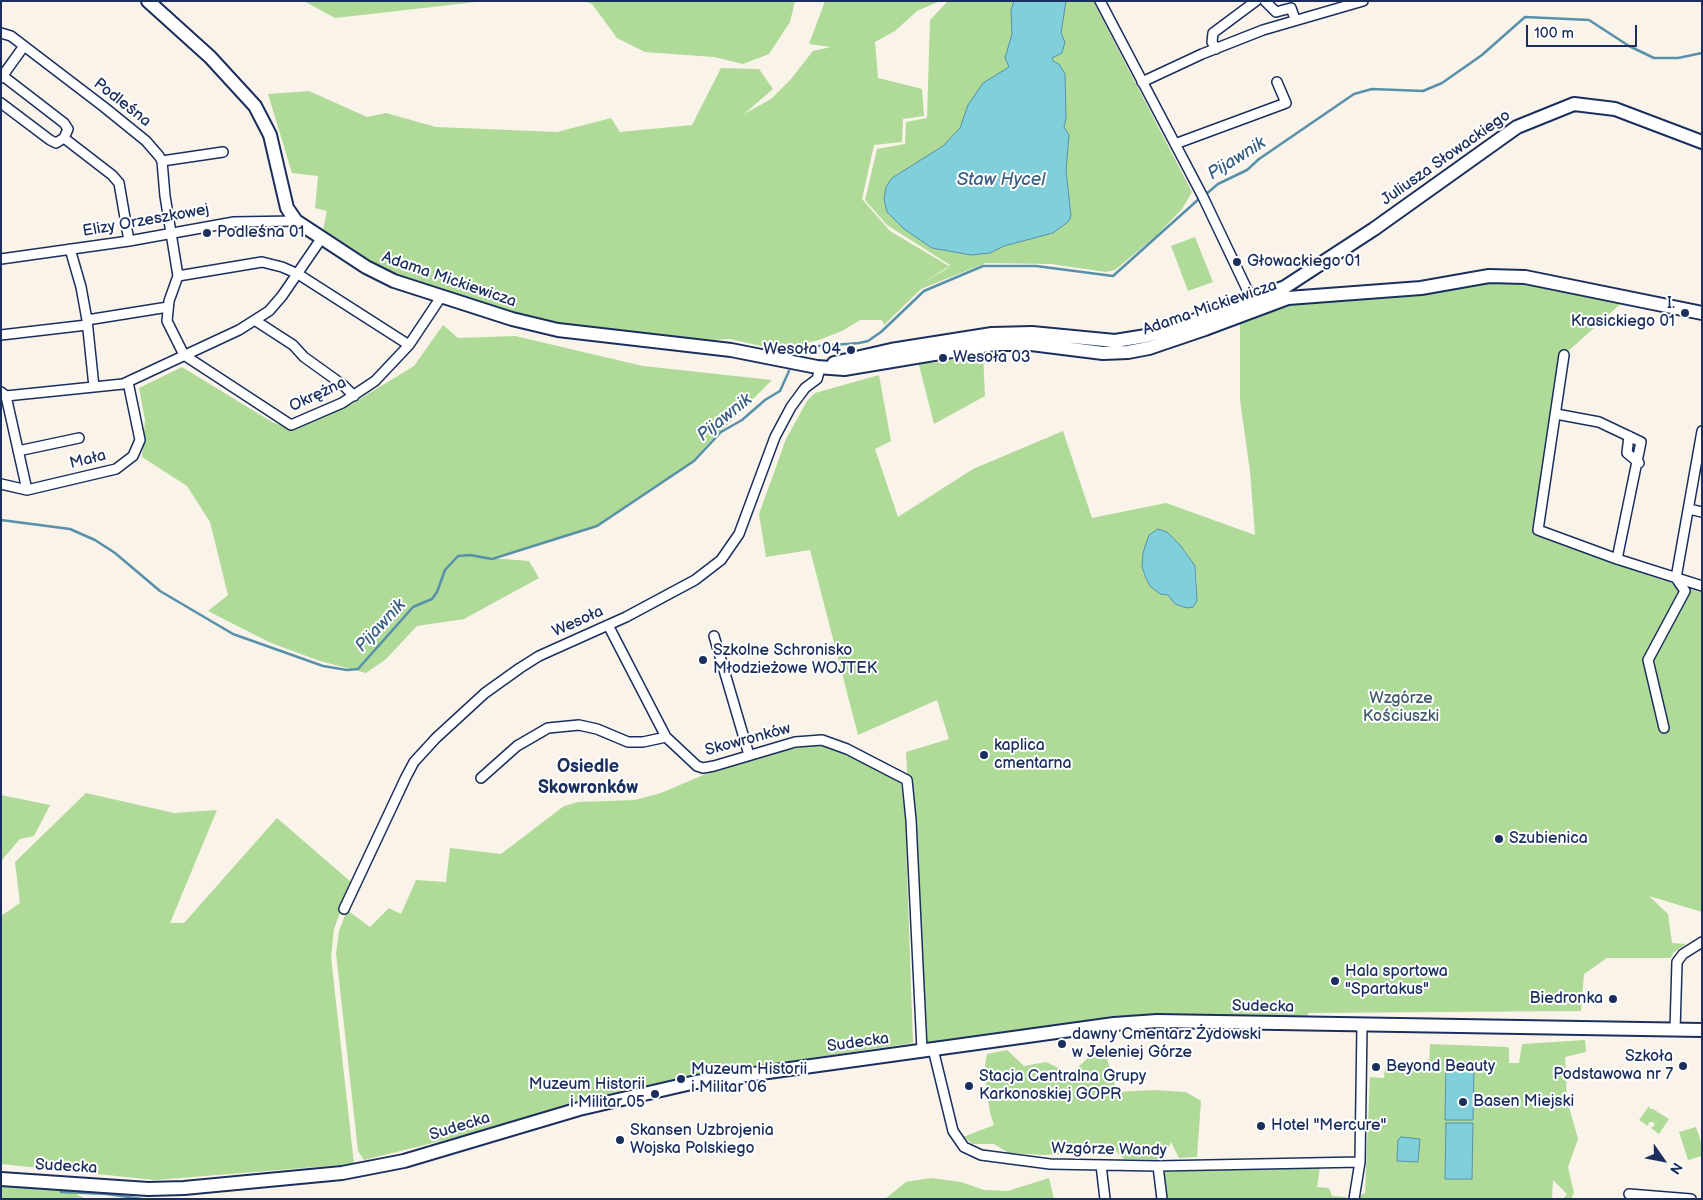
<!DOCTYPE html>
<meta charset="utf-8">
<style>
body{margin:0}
#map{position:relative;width:1703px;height:1200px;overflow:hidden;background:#f9f3ea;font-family:"Balsamiq Sans",sans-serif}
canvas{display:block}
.frame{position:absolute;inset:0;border:2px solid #1b2f5e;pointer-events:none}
.north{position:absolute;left:1638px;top:1135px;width:50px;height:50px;-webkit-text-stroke:4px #fff;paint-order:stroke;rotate:123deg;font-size:14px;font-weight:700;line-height:20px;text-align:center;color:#1b2f5e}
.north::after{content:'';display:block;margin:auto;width:18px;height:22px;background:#1b2f5e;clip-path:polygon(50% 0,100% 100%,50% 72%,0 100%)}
.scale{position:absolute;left:1526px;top:25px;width:111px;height:22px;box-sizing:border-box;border:2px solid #1b2f5e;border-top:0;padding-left:6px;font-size:15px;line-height:18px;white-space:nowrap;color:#1b2f5e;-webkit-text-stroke:4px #fff;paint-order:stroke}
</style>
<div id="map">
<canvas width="1703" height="1200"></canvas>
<div class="frame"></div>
<div class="north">N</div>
<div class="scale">100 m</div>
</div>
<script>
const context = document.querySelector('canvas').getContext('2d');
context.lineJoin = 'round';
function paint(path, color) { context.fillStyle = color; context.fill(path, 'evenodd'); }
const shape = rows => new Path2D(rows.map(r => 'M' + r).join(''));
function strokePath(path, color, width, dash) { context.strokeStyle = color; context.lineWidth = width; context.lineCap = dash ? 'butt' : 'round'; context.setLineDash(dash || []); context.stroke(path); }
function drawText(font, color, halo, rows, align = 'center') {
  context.font = font + ' "Balsamiq Sans",sans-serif'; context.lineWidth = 4; context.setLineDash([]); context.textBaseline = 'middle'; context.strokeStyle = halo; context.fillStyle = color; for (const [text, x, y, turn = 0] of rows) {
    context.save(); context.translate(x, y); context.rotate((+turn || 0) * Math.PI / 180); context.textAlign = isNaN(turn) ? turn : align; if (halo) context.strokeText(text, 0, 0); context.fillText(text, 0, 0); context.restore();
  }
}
paint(shape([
 [304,1,485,1,335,18],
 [584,1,795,1,790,22,769,54,743,64,714,57,645,52,617,38,592,4],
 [825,1,940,1,917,11,895,31,875,42,878,78,922,89,924,116,903,119,902,142,874,145,862,199,890,231,949,266,920,285,946,269,950,265,887,225,865,200,877,149,905,144,906,122,927,118,930,20,948,1,1093,1,1192,192,1182,209,1157,235,1115,270,1106,272,1051,264,986,263,921,289,884,325,882,320,860,320,842,331,819,340,791,347,766,347,730,339,655,343,596,336,441,297,321,239,327,211,315,208,318,176,292,173,268,94,309,91,367,117,386,113,436,127,557,132,611,118,620,132,692,125,721,68,759,69,773,89,744,114,771,99,791,79,813,51,831,47,809,44],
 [1195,237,1213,282,1188,291,1171,246],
 [1489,276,1628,297,1564,355,1538,529,1612,563,1702,593,1702,912,1649,896,1668,914,1672,943,1686,944,1673,953,1671,958,1607,958,1584,974,1581,1011,1308,1013,1309,1024,1176,1022,922,1050,906,752,949,739,937,700,858,735,810,550,766,557,759,514,786,439,807,401,815,393,879,375,891,441,875,449,898,517,973,469,1063,431,1092,518,1166,503,1255,535,1250,471,1240,400,1240,322,1284,303],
 [1167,532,1185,551,1196,569,1197,601,1187,608,1175,604,1168,595,1150,586,1143,573,1143,553,1149,535],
 [443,325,458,338,515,336,643,366,772,380,706,446,694,461,597,526,491,558,529,561,539,578,464,619,417,626,386,659,366,673,320,661,271,643,208,611,228,595,210,522,187,486,142,457,145,420,139,388,182,367,272,422,294,430,350,405,414,366],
 [983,353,985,396,934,424,918,361,933,363,951,360,964,355],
 [823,745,846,753,892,776,901,784,905,815,913,1043,695,1075,615,1092,465,1135,364,1160,358,1151,336,953,339,931,347,910,370,927,389,908,401,914,416,880,446,882,450,848,501,854,564,806,578,802,635,800,661,793,715,770,751,758,801,747],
 [86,793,174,813,217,810,170,923,184,923,277,818,351,882,334,929,331,957,354,1164,155,1180,1,1164,1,916,20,903,15,862],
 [1,795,50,805,34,836,20,839,1,861],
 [1585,1040,1586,1052,1565,1057,1567,1100,1578,1139,1568,1167,1574,1193,1571,1199,1563,1199,1567,1194,1553,1180,1552,1199,1359,1199,1361,1195,1365,1193,1370,1077,1384,1078,1385,1067,1429,1068,1430,1044,1507,1047,1509,1049,1509,1063,1519,1063,1522,1044],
 [1104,1048,1117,1092,1154,1090,1186,1092,1201,1101,1197,1157,1179,1158,1171,1142,1163,1160,1124,1159,1108,1143,1081,1153,1045,1155,1009,1153,994,1144,973,1144,963,1137,994,1125,990,1113,984,1071,987,1054,1007,1050,1024,1066,1046,1062,1071,1074,1092,1054],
 [1649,1106,1650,1109,1653,1109,1669,1119,1659,1134,1651,1128,1655,1125,1653,1122,1649,1122,1648,1126,1639,1120],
 [1696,1127,1702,1145,1702,1156,1688,1160,1679,1132],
 [1320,1167,1317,1187,1329,1188,1332,1196,1346,1197,1345,1199,1167,1199,1163,1172],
 [931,1178,961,1182,984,1190,1008,1191,1049,1178,1054,1199,885,1199,906,1182],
 [1,1185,66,1189,86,1199,1,1199]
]), '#afda98');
const water = shape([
 [1014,1,1066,1,1061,33,1065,42,1062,53,1052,58,1053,61,1059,64,1065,74,1066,119,1064,127,1069,135,1066,171,1071,216,1068,222,1053,233,1004,246,990,253,971,255,932,248,904,229,887,212,884,199,886,187,892,178,943,146,960,128,968,105,983,83,1009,67,1005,58,1012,34,1011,10,1014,1],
 [1158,529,1167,532,1180,545,1195,566,1197,601,1193,607,1187,608,1175,604,1168,595,1160,594,1150,586,1145,576,1142,567,1143,553,1149,535,1158,529],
 [1446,1064,1474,1065,1473,1120,1445,1120,1446,1064],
 [1446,1123,1473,1123,1472,1179,1445,1179,1446,1123],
 [1401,1137,1420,1139,1418,1162,1397,1161,1398,1140,1401,1137]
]);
paint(water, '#80d0dc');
strokePath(water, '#5890aa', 1);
strokePath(shape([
 [1205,195,1218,184,1247,170,1259,159,1354,94,1372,89,1423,91,1442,83,1482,55,1525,17,1589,20,1629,46,1654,58,1678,58,1702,53],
 [795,358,806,347,859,343,868,341,881,332,924,291,983,266,1036,266,1113,276,1200,198],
 [1,520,70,529,95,540,115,553,160,591,233,634,323,666,347,670,358,669,413,607,432,599,437,592,445,570,458,556,470,555,492,559,597,526,694,461,721,432,742,420,765,400,780,391,789,371],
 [61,1189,61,1192,107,1194,142,1199]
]), '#5890aa', 2.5);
const street = shape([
 [1100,1,1203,197,1254,304],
 [1265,1,1276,12,1291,8,1295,19],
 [1,33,11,36,104,107,146,141,159,156,162,161,165,196,178,276,262,262,282,267,298,274,409,345],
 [1216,49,1212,42,1213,33,1256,1],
 [3,76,64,123,68,129,64,138],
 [1,78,24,46],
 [1142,82,1202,54,1263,30,1363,1],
 [1,103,50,140,56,143,64,138,112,175,119,183,129,241],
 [1175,144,1286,103,1277,82],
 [162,161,223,152],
 [70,249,81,287,87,320],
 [1,259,129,241,234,222,296,221],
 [178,276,169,301,167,321,184,355,291,425,342,403,375,381,409,345,441,297],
 [256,321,293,345,304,357,343,385,354,396],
 [1,335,87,325],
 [1564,355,1538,530,1617,559,1702,586],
 [94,387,87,320,168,307],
 [1,392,6,396,123,384,239,330,269,311,282,296,321,239],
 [6,396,27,490],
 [1556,414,1599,422,1641,442,1617,559],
 [1629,436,1627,453,1639,463],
 [18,451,79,438],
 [1,484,27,490,116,469,133,456,140,440,128,382],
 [1689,509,1702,512],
 [1676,578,1702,431],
 [608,625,666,737,697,766,703,768,714,766,795,742,822,740,847,749,907,780,911,820,922,1050],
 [714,636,749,755],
 [1664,728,1648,660,1685,591,1676,578],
 [481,778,517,746,548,728,579,725,597,729,628,742,643,742,666,737],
 [344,909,406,777,414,762,436,738,485,693,520,668,539,656,626,617,695,580,721,560,739,534,775,437,791,407,805,388,817,379,819,372,817,367],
 [1675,1030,1677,962,1683,954,1702,942],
 [933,1049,953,1131,964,1147,981,1155,1050,1164,1158,1166,1360,1162],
 [1101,1165,1105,1199],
 [1158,1166,1162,1199],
 [1629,1194,1691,1199],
 [1354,1199,1360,1162,1362,1025]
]);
const secondary = shape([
 [148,1,210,57,255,106,270,135,287,208,296,221,366,267,394,281,512,319,558,330,731,350,817,367,844,369,994,344,1031,344,1103,353,1128,352,1149,348,1205,329,1288,298,1421,288,1489,276,1525,277,1702,313],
 [834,363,891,350,992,334,1032,333,1115,341,1146,336,1202,318,1285,287,1374,229,1517,127,1574,104,1615,109,1702,142],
 [1,1179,148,1189,184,1188,342,1173,404,1161,579,1109,696,1082,1114,1024,1157,1021,1702,1030]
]);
strokePath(street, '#1b2f5e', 12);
strokePath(secondary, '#1b2f5e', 16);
strokePath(street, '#fff', 9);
strokePath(secondary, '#fff', 12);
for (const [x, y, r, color] of [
 [207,233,5,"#1b2f5e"],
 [1237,262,5,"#1b2f5e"],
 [1685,313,5,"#1b2f5e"],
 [851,350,5,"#1b2f5e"],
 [943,358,5,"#1b2f5e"],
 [703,660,5,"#1b2f5e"],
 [984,755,5,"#1b2f5e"],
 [1499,839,5,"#1b2f5e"],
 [1335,981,5,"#1b2f5e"],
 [1613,999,5,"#1b2f5e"],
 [1062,1044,5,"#1b2f5e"],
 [1683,1066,5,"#1b2f5e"],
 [1376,1067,5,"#1b2f5e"],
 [681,1079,5,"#1b2f5e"],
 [969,1086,5,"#1b2f5e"],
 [655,1094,5,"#1b2f5e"],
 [1463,1102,5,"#1b2f5e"],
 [1261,1126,5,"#1b2f5e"],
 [620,1140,5,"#1b2f5e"]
]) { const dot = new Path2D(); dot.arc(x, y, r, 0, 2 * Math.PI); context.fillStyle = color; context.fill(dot); strokePath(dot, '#fff', 2); }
drawText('16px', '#1b2f5e', '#fff', [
 ["Podleśna",122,103,38],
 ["Juliusza Słowackiego",1446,158,-35],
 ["Elizy Orzeszkowej",146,221,-10],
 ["Adama Mickiewicza",449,280,19],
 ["Adama Mickiewicza",1210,308,-19],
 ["Okrężna",318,395,-25],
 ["Mała",88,460,-14],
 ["Wesoła",578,622,-24],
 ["Skowronków",748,740,-15],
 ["Sudecka",1263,1007,1],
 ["Sudecka",858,1043,-8],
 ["Sudecka",460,1127,-17],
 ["Wzgórze Wandy",1109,1150,1],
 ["Sudecka",66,1167,3]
]);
drawText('16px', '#1b2f5e', '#fff', [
 ["Podleśna 01",217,233],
 ["Głowackiego 01",1247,262],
 ["I.",1675,304,"right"],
 ["Krasickiego 01",1675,322,"right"],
 ["Wesoła 04",841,350,"right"],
 ["Wesoła 03",953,358],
 ["Szkolne Schronisko",713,651],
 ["Młodzieżowe WOJTEK",713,669],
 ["kaplica",994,746],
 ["cmentarna",994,764],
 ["Szubienica",1509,839],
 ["Hala sportowa",1345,972],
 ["\"Spartakus\"",1345,990],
 ["Biedronka",1603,999,"right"],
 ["dawny Cmentarz Żydowski",1072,1035],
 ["w Jeleniej Górze",1072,1053],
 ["Szkoła",1673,1057,"right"],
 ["Podstawowa nr 7",1673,1075,"right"],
 ["Beyond Beauty",1386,1067],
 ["Muzeum Historii",691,1070],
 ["i Militar 06",691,1088],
 ["Stacja Centralna Grupy",979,1077],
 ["Karkonoskiej GOPR",979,1095],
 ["Muzeum Historii",645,1085,"right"],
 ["i Militar 05",645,1103,"right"],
 ["Basen Miejski",1473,1102],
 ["Hotel \"Mercure\"",1271,1126],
 ["Skansen Uzbrojenia",630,1131],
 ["Wojska Polskiego",630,1149]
], 'left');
drawText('16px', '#405a6c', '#fff', [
 ["Wzgórze",1401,699],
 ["Kościuszki",1401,717]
]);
drawText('italic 18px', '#395f84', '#fff', [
 ["Pijawnik",1237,159,-32],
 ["Staw Hycel",1001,180],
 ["Pijawnik",725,418,-39],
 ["Pijawnik",381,626,-47]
]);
drawText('bold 18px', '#1b2f5e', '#fff', [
 ["Osiedle",588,767],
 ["Skowronków",588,788]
]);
</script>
